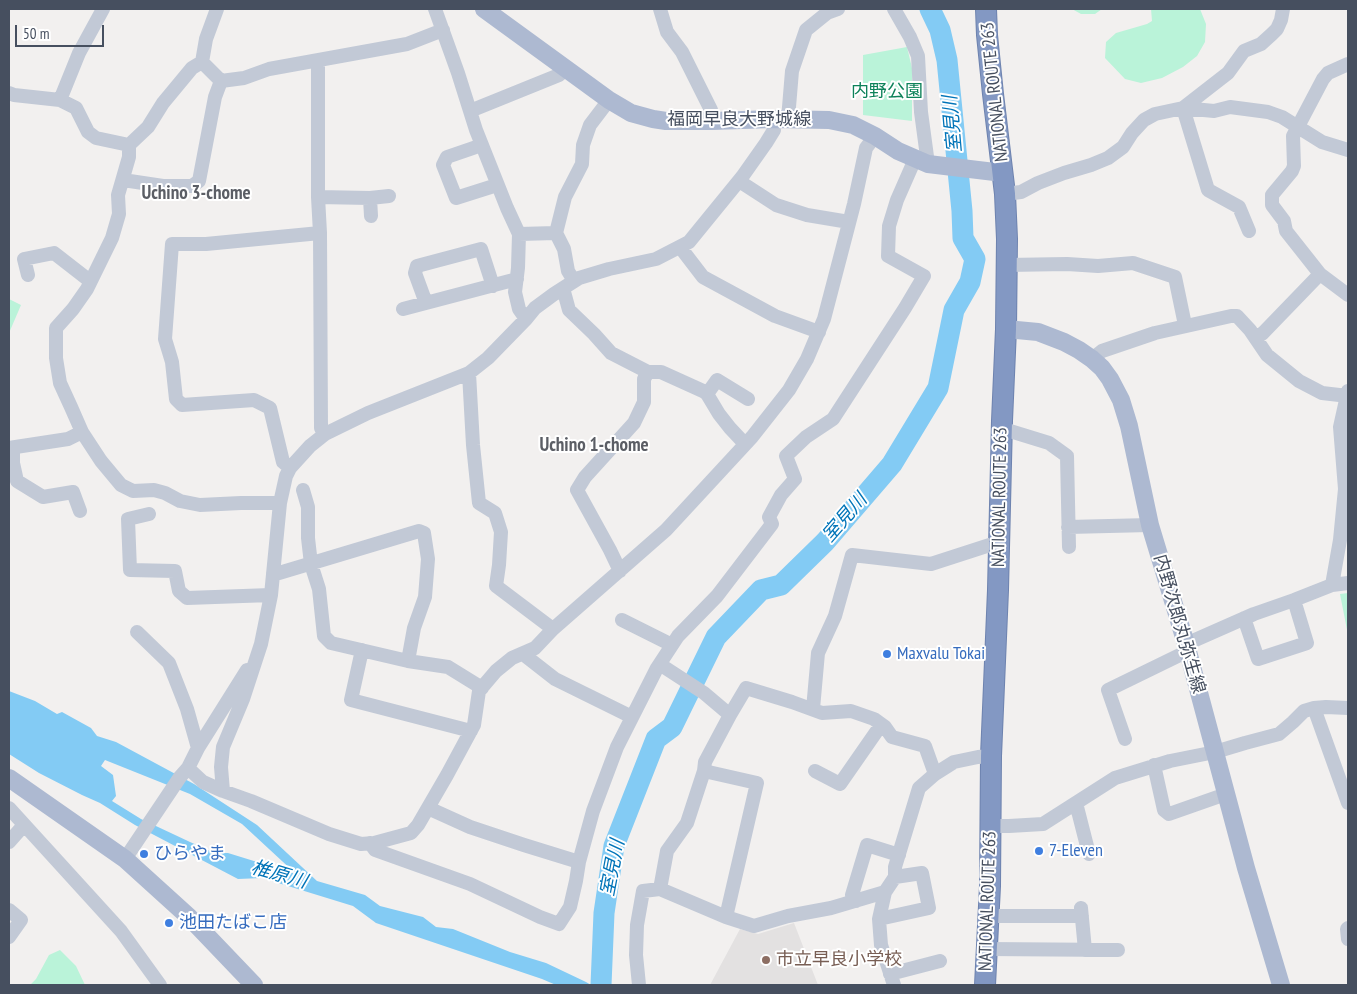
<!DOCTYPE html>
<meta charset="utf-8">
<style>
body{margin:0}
#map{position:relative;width:1357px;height:994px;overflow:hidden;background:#f2f0ef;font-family:"PT Sans Narrow",sans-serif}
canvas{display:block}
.frame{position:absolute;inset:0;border:10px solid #464f5f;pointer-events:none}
.scale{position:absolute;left:15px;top:25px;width:89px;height:22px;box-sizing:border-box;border:2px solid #464f5f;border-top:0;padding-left:6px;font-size:15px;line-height:18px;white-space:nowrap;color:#464f5f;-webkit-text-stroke:4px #fff;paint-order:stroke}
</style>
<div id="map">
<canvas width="1357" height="994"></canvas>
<div class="frame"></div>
<div class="scale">50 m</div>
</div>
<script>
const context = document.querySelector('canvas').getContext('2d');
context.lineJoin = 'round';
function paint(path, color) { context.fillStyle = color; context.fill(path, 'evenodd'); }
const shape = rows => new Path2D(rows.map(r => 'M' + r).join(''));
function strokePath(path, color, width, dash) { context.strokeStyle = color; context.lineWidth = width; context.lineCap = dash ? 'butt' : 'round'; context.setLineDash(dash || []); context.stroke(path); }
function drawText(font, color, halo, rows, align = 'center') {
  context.font = font + ' "PT Sans Narrow","Noto Sans JP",sans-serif'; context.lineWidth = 4; context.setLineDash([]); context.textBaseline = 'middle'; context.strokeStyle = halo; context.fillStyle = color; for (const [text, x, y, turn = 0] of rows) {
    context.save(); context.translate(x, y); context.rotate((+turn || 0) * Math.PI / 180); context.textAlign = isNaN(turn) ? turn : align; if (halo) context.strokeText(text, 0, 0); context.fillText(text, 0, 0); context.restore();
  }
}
paint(shape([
 [794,923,818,985,710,985,740,929,758,934]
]), '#e3e1e1');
paint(shape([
 [1072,9,1102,9,1095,14,1081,14],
 [1151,9,1200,9,1206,24,1205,42,1197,56,1183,67,1162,78,1141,83,1125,79,1105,58,1106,42,1116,33,1147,24,1152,21],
 [907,47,912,68,912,121,863,115,863,55],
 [9,299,21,305,9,333],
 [1348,593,1348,635,1340,594],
 [60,950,76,966,85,985,30,985,36,979,49,955]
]), '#baf3d9');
paint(shape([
 [9,691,35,701,57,714,62,712,91,728,97,736,116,742,194,784,257,825,317,881,365,895,380,906,423,917,436,927,453,929,510,952,546,963,586,982,591,985,556,985,542,979,376,923,353,906,262,878,238,879,135,825,100,803,82,795,39,773,9,754],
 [105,760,190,794,242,824,296,874,228,853,215,853,190,842,141,819,112,801,116,796,113,775,101,766]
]), '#83cbf4');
strokePath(shape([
 [601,985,604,913,614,846,656,739,672,727,716,637,761,590,781,585,825,542,892,464,938,388,954,310,970,282,975,259,963,238,962,211,947,60,940,30,930,9]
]), '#83cbf4', 21);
const highway = shape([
 [985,985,990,886,991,756,998,590,1002,421,1006,329,1007,239,1005,194,993,94,987,35,986,9]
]);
strokePath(highway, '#6e83af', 22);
strokePath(shape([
 [217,9,206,39,202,62,221,81,244,78,269,69,407,44,443,30],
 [435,9,458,73,476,130,507,208,519,234,518,268,515,292,519,309,526,319],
 [660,9,667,32,682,52,711,110,712,121],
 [894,9,910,37,918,56,921,112,928,164],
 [318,60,318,197,320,233,321,428,325,434],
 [9,93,14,95,60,100,76,108,88,132,96,138,129,145,129,157,118,195,119,214,112,238,87,289,73,309,56,328,56,358,60,383,71,407,82,432,68,439,9,448],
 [60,100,79,53,103,9],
 [1183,108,1208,190,1239,207,1249,231],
 [1183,108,1228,73,1244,51,1261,44,1272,34,1277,29,1281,20,1283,9],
 [470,111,559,75,566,69],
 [788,119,792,71,806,30,827,13,838,9],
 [129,145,148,127,163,103,192,68,202,62],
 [482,145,447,157,443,165,456,198,497,185],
 [123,180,163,186,192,186,199,181,215,97,221,81],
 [739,181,776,205,807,215,849,222],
 [1005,194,1021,192,1038,183,1064,173,1091,165,1108,158,1123,147,1132,133,1144,120,1155,114,1183,108,1214,111,1230,107,1268,112,1282,117,1322,142,1348,150],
 [318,197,370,198],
 [371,216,370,198,389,196],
 [519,234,556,233],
 [680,247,703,277,775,316,819,332],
 [1007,265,1067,264,1098,266,1133,263,1175,277,1185,325],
 [1320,274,1286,231,1284,221,1272,205,1272,195,1292,171,1294,166,1293,136,1323,79,1328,73,1348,64],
 [28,275,24,259,54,253,90,281],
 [574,281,568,271,564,249,556,233,565,197,582,164,583,145,590,125,609,100],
 [563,288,569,310,594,334,611,353,648,372,661,372,703,391,707,394,719,414,730,428,745,444],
 [426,303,415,273,417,266,481,249,493,286],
 [403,309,517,279],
 [1256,338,1263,333,1320,274,1348,295],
 [1092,359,1102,351,1155,333,1231,316,1237,316,1250,330,1267,355,1299,381,1322,393,1348,396],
 [469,373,473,445,479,503,495,513,501,532,499,565,496,586,553,629],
 [707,394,717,380,748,399],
 [1002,430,1010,431,1049,443,1067,456,1069,547],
 [82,432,101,461,121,485,133,491,154,490,165,493,180,501,200,505,241,503,280,503],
 [13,448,13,463,17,481,43,497,73,492,80,511],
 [290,468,283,462,270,408,254,400,182,405,176,399,172,362,165,339,172,244,206,244,320,233],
 [303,490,308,507,308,538,311,564,319,589,324,636,331,643,408,661],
 [149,514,128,519,130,570,175,571,179,591,187,598,271,595],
 [1068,527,1150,525],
 [620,571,610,550,577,490,585,477,634,423,644,402,644,379,648,372],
 [273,573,279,573,419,531,424,533,428,559,425,597,414,628,408,661,448,667,482,688],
 [1332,585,1340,540,1345,489,1340,427,1348,391],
 [1244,618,1258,659,1307,643,1294,600],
 [622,620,672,645],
 [137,632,169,663,187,709,198,748],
 [1186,644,1254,614,1294,600,1332,585,1348,583],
 [362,650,351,700,471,731],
 [523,654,555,679,632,717],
 [664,667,704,693,730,715,746,688,792,702,822,713,851,711,874,719,885,727,892,737,925,746,935,774],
 [1314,708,1348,803],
 [813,709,818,653,835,616,852,555,931,564,999,542],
 [1125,739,1108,690,1188,651],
 [1154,765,1164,810,1169,814,1226,794],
 [188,768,198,748,247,670],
 [704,771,757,783,726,917],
 [815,771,840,784,881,725],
 [223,791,221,767,223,747,243,699,261,644,271,595,280,503,286,476,290,468,310,446,325,434,368,413,469,373,488,358,526,319,535,308,554,294,579,278,609,269,656,259,689,242,742,177,766,143,774,130,773,119],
 [1076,803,1089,854],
 [9,808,121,931,160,985],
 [428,808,470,827,524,845,579,862,593,811,617,747,657,668,678,636,717,596,772,524,769,517,781,495,795,479,786,456,806,437,833,419,905,308,924,276,888,256,889,226,897,200,915,159],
 [991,826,1009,826,1043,824,1115,778,1170,761,1215,752,1245,743,1279,734,1293,722,1304,711,1314,708,1326,707,1348,708],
 [9,842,24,825],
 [370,843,375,850,470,884,540,917,559,924,570,907,576,881,579,862],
 [125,859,180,777,188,768,203,782,223,791,251,801,329,834,361,844,374,843,411,833,418,825,447,775,474,725,479,691,496,671,512,658,535,648,553,629,666,530,752,437,789,390,807,359,824,319,854,204,866,148,875,136],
 [660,889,667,851,687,823,704,771,705,762,730,715],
 [856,901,852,895,867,845,899,855],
 [1081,908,1085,950],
 [9,910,21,920,9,937],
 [988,916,1082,916],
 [879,919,929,908,922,873,895,877],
 [1348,928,1347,929,1348,939],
 [987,949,1118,950],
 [890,974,940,961],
 [639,985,636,955,637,925,643,891,660,889,726,917,754,926,788,916,831,908,885,892],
 [894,985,881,945,879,919,885,892,895,877,895,867,919,788,935,774,954,762,978,757,991,756]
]), '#c2c9d6', 14);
strokePath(shape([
 [484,9,609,100,631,113,653,119,666,121,712,121,773,119,829,120,853,125,875,136,898,151,928,164,1003,173],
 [1006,329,1038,332,1064,342,1079,350,1092,359,1102,368,1110,379,1121,400,1129,426,1150,525,1186,644,1246,868,1281,985],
 [9,778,125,859,189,917,254,985]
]), '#adb9d1', 18);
strokePath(highway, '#8398c3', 20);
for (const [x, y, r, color] of [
 [887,654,5,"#3f7fe0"],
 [1039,851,5,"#3f7fe0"],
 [144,854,5,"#3f7fe0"],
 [169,923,5,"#3f7fe0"],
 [766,960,5,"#8d6e63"]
]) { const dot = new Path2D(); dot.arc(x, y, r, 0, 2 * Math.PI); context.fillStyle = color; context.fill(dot); strokePath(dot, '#fff', 2); }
drawText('18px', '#0e825a', '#fff', [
 ["内野公園",887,92]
]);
drawText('18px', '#464f5f', '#fff', [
 ["NATIONAL ROUTE 263",995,92,-96],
 ["福岡早良大野城線",739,120],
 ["NATIONAL ROUTE 263",1000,497,-89],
 ["内野次郎丸弥生線",1179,624,74],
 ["NATIONAL ROUTE 263",988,901,-88]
]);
drawText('18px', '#366cbe', '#fff', [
 ["Maxvalu Tokai",897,654],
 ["7-Eleven",1049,851],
 ["ひらやま",154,854],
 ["池田たばこ店",179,923]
], 'left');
drawText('18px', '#785e54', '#fff', [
 ["市立早良小学校",776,960]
], 'left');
drawText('italic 19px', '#0074b8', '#fff', [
 ["室見川",953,124,-95],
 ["室見川",845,518,-49],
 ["室見川",613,868,-79],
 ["椎原川",279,875,16]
]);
drawText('bold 19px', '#5b5e65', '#fff', [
 ["Uchino 3-chome",196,194],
 ["Uchino 1-chome",594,446]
]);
</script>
